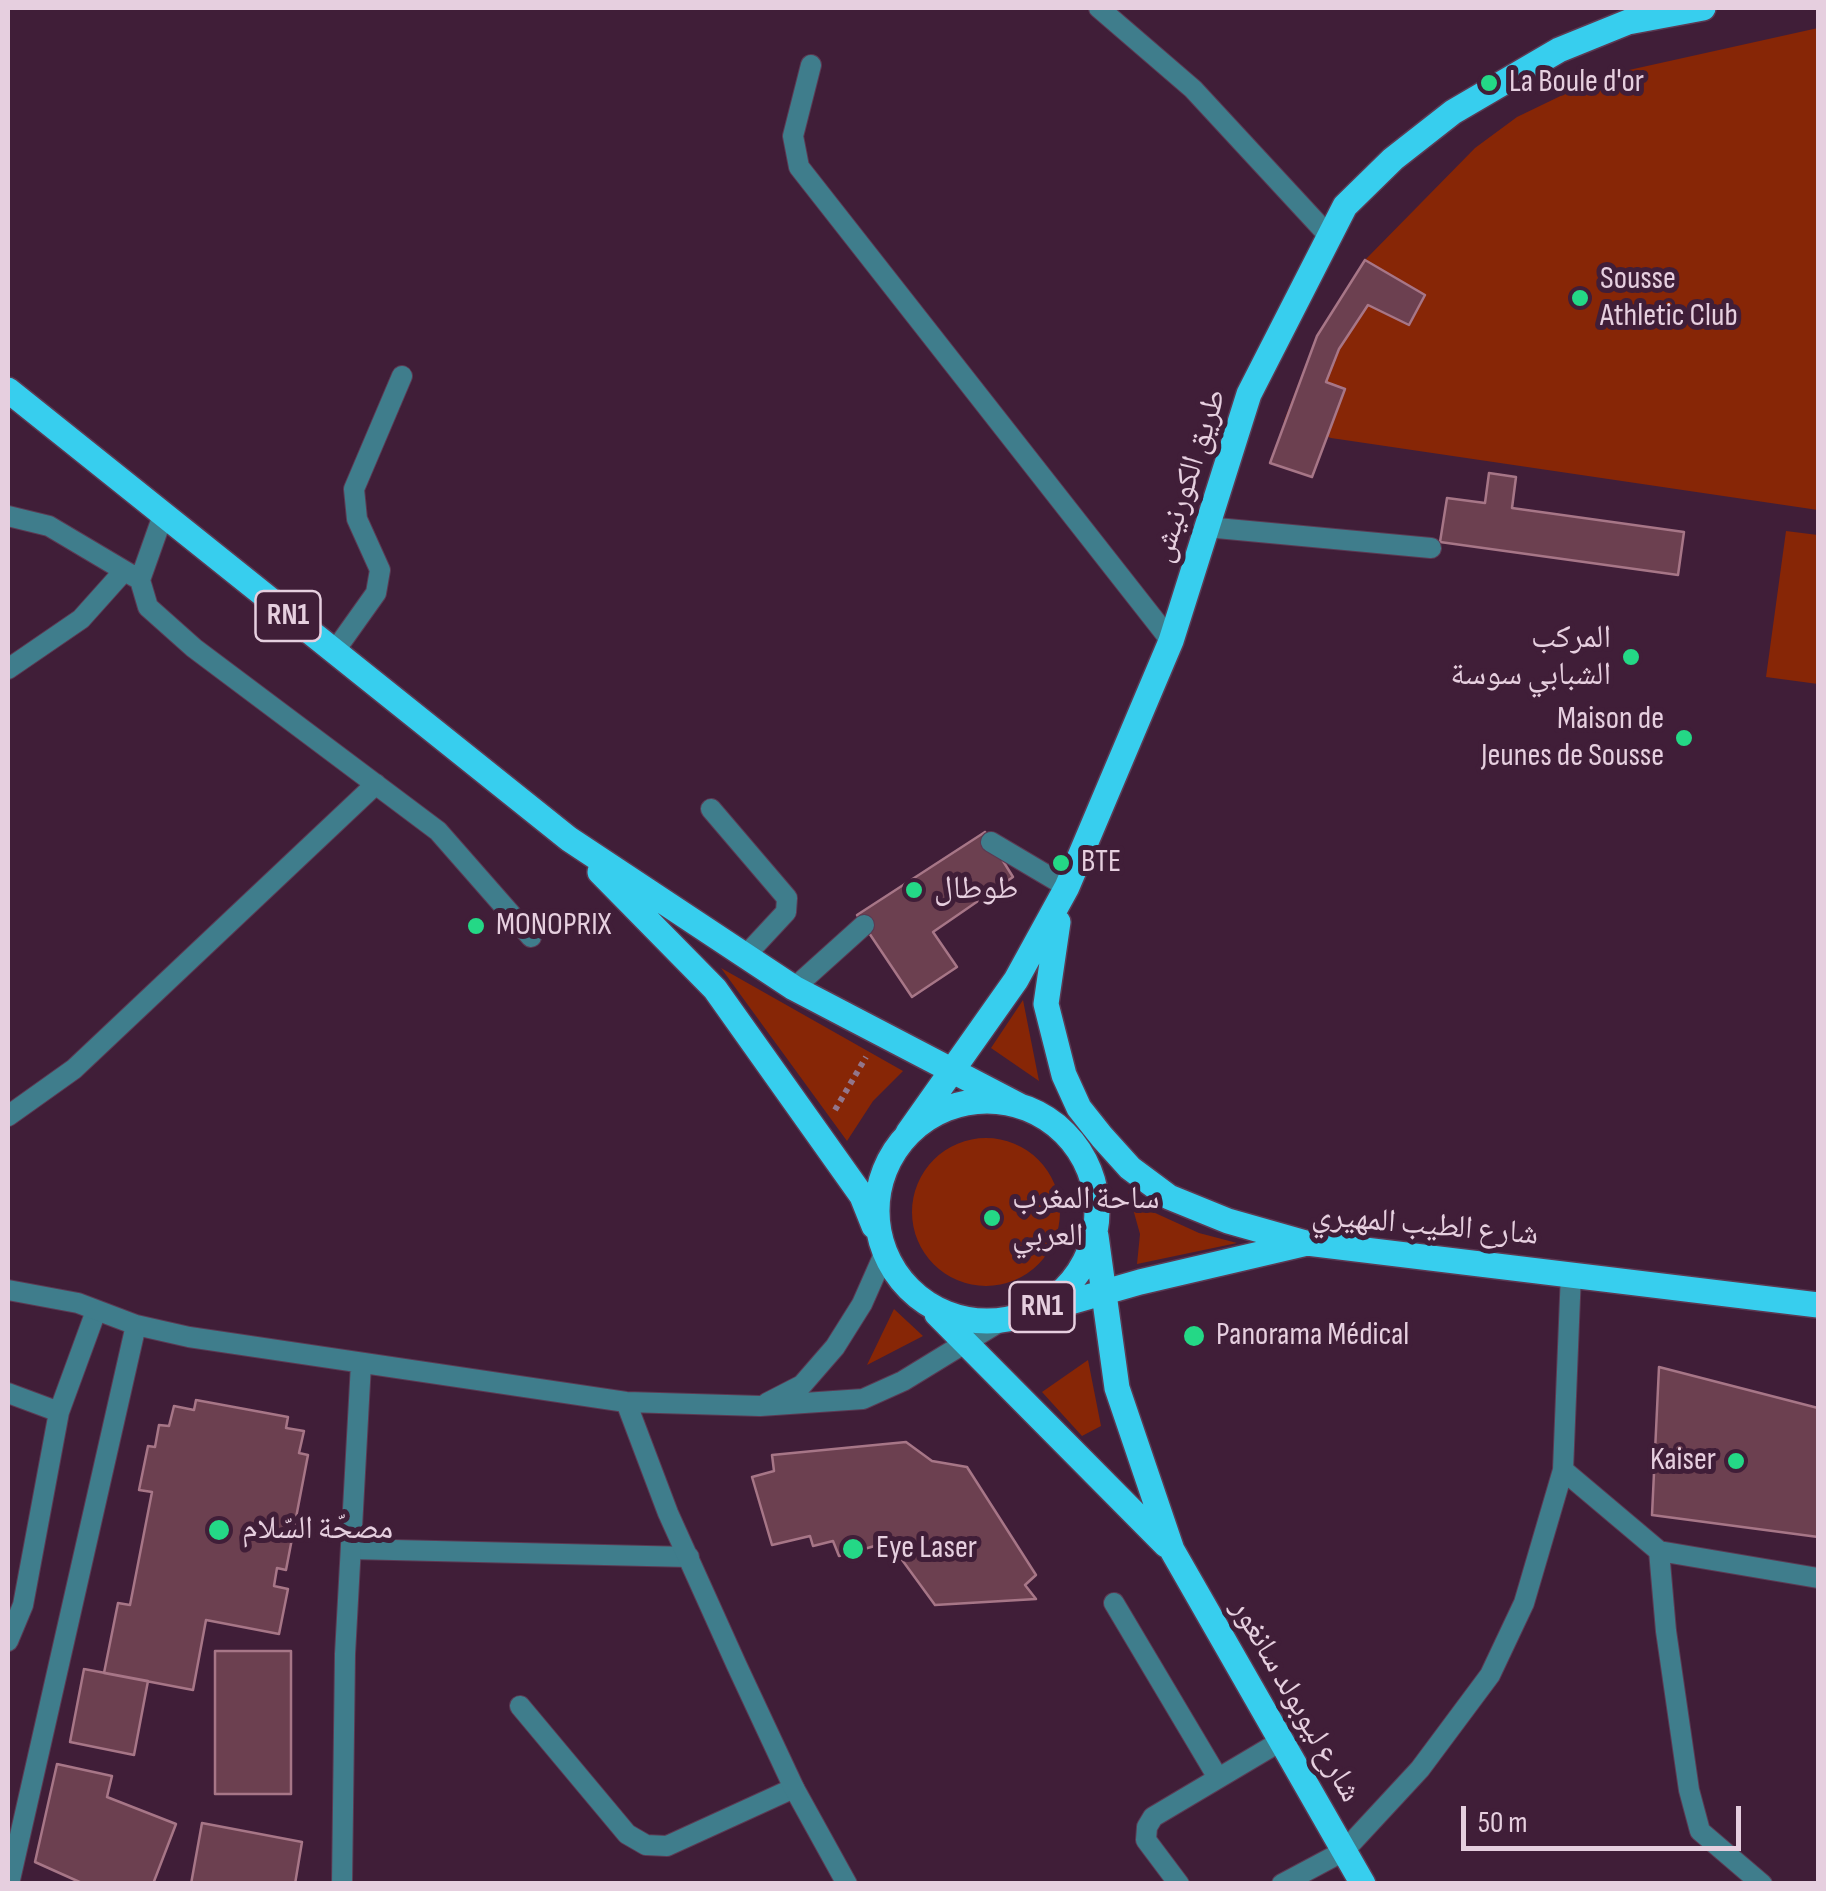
<!DOCTYPE html>
<meta charset="utf-8">
<style>
body{margin:0}
#map{position:relative;width:1826px;height:1891px;overflow:hidden;background:#401e38;font-family:"Sofia Sans Condensed",sans-serif}
canvas{display:block}
.frame{position:absolute;inset:0;border:10px solid #e6cfdf;pointer-events:none}
.scale{position:absolute;left:1461px;top:1806px;width:280px;height:45px;box-sizing:border-box;border:5px solid #e6cfdf;border-top:0;padding-left:12px;font-size:30px;line-height:35px;white-space:nowrap;color:#e6cfdf;-webkit-text-stroke:8px #401e38;paint-order:stroke}
</style>
<div id="map">
<canvas width="1826" height="1891"></canvas>
<div class="frame"></div>
<div class="scale">50 m</div>
</div>
<script>
const context = document.querySelector('canvas').getContext('2d');
context.lineJoin = 'round';
function paint(path, color) { context.fillStyle = color; context.fill(path, 'evenodd'); }
const shape = rows => new Path2D(rows.map(r => 'M' + r).join(''));
function strokePath(path, color, width, dash) { context.strokeStyle = color; context.lineWidth = width; context.lineCap = dash ? 'butt' : 'round'; context.setLineDash(dash || []); context.stroke(path); }
function drawText(font, color, halo, rows, align = 'center') {
  context.font = font + ' "Sofia Sans Condensed","Noto Naskh Arabic",sans-serif'; context.lineWidth = 10; context.setLineDash([]); context.textBaseline = 'middle'; context.strokeStyle = halo; context.fillStyle = color; for (const [text, x, y, turn = 0] of rows) {
    context.save(); context.translate(x, y); context.rotate((+turn || 0) * Math.PI / 180); context.textAlign = isNaN(turn) ? turn : align; if (halo) context.strokeText(text, 0, 0); context.fillText(text, 0, 0); context.restore();
  }
}
paint(shape([
 [1818,28,1818,510,1331,438,1284,421,1317,336,1365,260,1475,148,1517,117,1602,76],
 [1786,531,1818,535,1818,684,1766,677],
 [721,968,903,1071,873,1101,847,1141],
 [1023,1000,1039,1081,991,1048],
 '912 1212a74 74 0 1 1 148 0a74 74 0 1 1-148 0Z',
 [1128,1191,1153,1212,1199,1233,1237,1243,1137,1264,1140,1234],
 [894,1309,923,1336,867,1365],
 [1088,1360,1101,1426,1082,1436,1042,1392]
]), '#872606');
const building = shape([
 [1365,260,1425,295,1409,325,1368,305,1339,349,1326,382,1345,389,1312,477,1270,463,1317,336,1365,260],
 [1489,473,1516,477,1512,508,1684,532,1678,575,1440,542,1447,498,1485,503,1489,473],
 [985,832,1013,877,933,932,957,967,912,997,857,915,985,832],
 [1659,1367,1818,1408,1818,1537,1652,1515,1659,1367],
 [196,1400,288,1417,286,1428,304,1431,299,1453,308,1455,286,1570,277,1568,274,1586,288,1589,279,1634,206,1620,193,1690,104,1673,118,1603,130,1605,152,1492,139,1490,148,1446,155,1447,159,1425,169,1426,174,1406,194,1410,196,1400],
 [906,1442,932,1461,967,1467,1036,1575,1025,1585,1036,1599,935,1605,889,1542,839,1556,833,1541,813,1546,810,1536,772,1545,752,1477,774,1471,772,1455,906,1442],
 [215,1651,291,1651,291,1794,215,1794,215,1651],
 [84,1669,148,1681,134,1755,70,1742,84,1669],
 [57,1764,112,1776,107,1797,176,1824,153,1884,84,1884,35,1862,57,1764],
 [202,1823,302,1842,295,1884,191,1884,202,1823]
]);
paint(building, '#6c4050');
strokePath(building, '#a77687', 2.5);
const lane = shape([
 [8,516,49,526,135,577],
 [162,518,140,580,148,607,194,648,438,831,531,937],
 [1206,527,1431,548],
 [8,669,81,619,124,571],
 [711,809,787,898,786,912,746,955],
 [991,842,1067,887],
 [794,988,864,925],
 [8,1116,74,1069,376,784],
 [8,1393,59,1412],
 [351,1549,689,1557],
 [1114,1603,1218,1778],
 [8,1641,23,1605,59,1412,96,1311],
 [520,1706,627,1834,646,1845,667,1846,794,1788],
 [1179,1884,1146,1840,1147,1827,1153,1817,1281,1741],
 [1282,1884,1344,1851]
]);
const street = shape([
 [1099,8,1193,89,1329,236],
 [811,65,793,136,799,167,1171,641],
 [334,652,376,593,380,570,357,519,354,489,402,376],
 [8,1290,78,1303,136,1325,189,1337,626,1402,760,1406,863,1399,903,1381,1001,1321],
 [626,1402,668,1513,737,1666,794,1788,847,1884],
 [767,1403,802,1385,835,1347,862,1304,885,1252],
 [1563,1470,1659,1551,1666,1631,1689,1790,1700,1831,1762,1884],
 [1659,1551,1818,1578],
 [1344,1851,1420,1769,1490,1675,1524,1603,1563,1470,1571,1273],
 [9,1884,136,1325],
 [342,1884,345,1654,361,1364]
]);
const primary = shape([
 [8,390,569,839,794,988,1020,1106],
 [600,872,715,989,862,1196,874,1226],
 [1058,922,1046,1004,1064,1075,1079,1108,1102,1137,1130,1168,1169,1197,1228,1221,1302,1242],
 '877 1211a110 110 0 1 1 220 0a110 110 0 1 1-220 0Z',
 [908,1133,1016,980,1067,887,1171,641,1249,394,1345,206,1393,159,1453,112,1559,50,1628,22,1703,8],
 [1096,1236,1117,1388,1172,1550,1363,1884],
 [1032,1313,1140,1282,1307,1243,1818,1305],
 [937,1314,1166,1545]
]);
strokePath(lane, '#5b3a53', 22);
strokePath(street, '#5b3a53', 22);
strokePath(primary, '#5b3a53', 28);
strokePath(shape([
 [835,1110,866,1057]
]), '#92768b', 6, [5, 5]);
strokePath(lane, '#3f7d8c', 20);
strokePath(street, '#3f7d8c', 20);
strokePath(primary, '#37ceee', 25);
for (const [x, y, r, color] of [
 [1489,83,10,"#24d886"],
 [1580,298,10,"#24d886"],
 [1631,657,10,"#24d886"],
 [1684,738,10,"#24d886"],
 [1061,863,10,"#24d886"],
 [914,890,10,"#24d886"],
 [476,926,10,"#24d886"],
 [992,1218,10,"#24d886"],
 [1194,1336,12,"#24d886"],
 [1736,1461,10,"#24d886"],
 [219,1530,12,"#24d886"],
 [853,1549,12,"#24d886"]
]) { const dot = new Path2D(); dot.arc(x, y, r, 0, 2 * Math.PI); context.fillStyle = color; context.fill(dot); strokePath(dot, '#401e38', 4); }
for (const [x, y, w] of [
 [288,616,65],
 [1042,1307,65]
]) { const box = new Path2D(); box.roundRect(x - w / 2, y - 25, w, 50, 8); context.fillStyle = '#401e38'; context.fill(box); strokePath(box, '#e6cfdf', 2.5); }
drawText('bold 30px', '#e6cfdf', null, [
 ["RN1",288,616],
 ["RN1",1042,1307]
]);
drawText('32px', '#e6cfdf', '#401e38', [
 ["La Boule d'or",1509,83],
 ["Sousse",1600,280],
 ["Athletic Club",1600,317],
 ["المركب",1611,639,"right"],
 ["الشبابي سوسة",1611,676,"right"],
 ["Maison de",1664,720,"right"],
 ["Jeunes de Sousse",1664,757,"right"],
 ["BTE",1081,863],
 ["طوطال",934,890],
 ["MONOPRIX",496,926],
 ["ساحة المغرب",1012,1200],
 ["العربي",1012,1237],
 ["Panorama Médical",1216,1336],
 ["Kaiser",1716,1461,"right"],
 ["مصحّة السّلام",242,1530],
 ["Eye Laser",876,1549]
], 'left');
drawText('32px', '#e6cfdf', '#401e38', [
 ["طريق الكورنيش",1190,476,-72],
 ["شارع الطيب المهيري",1425,1226,5],
 ["شارع ليوبولد سانغور",1295,1701,60]
]);
</script>
